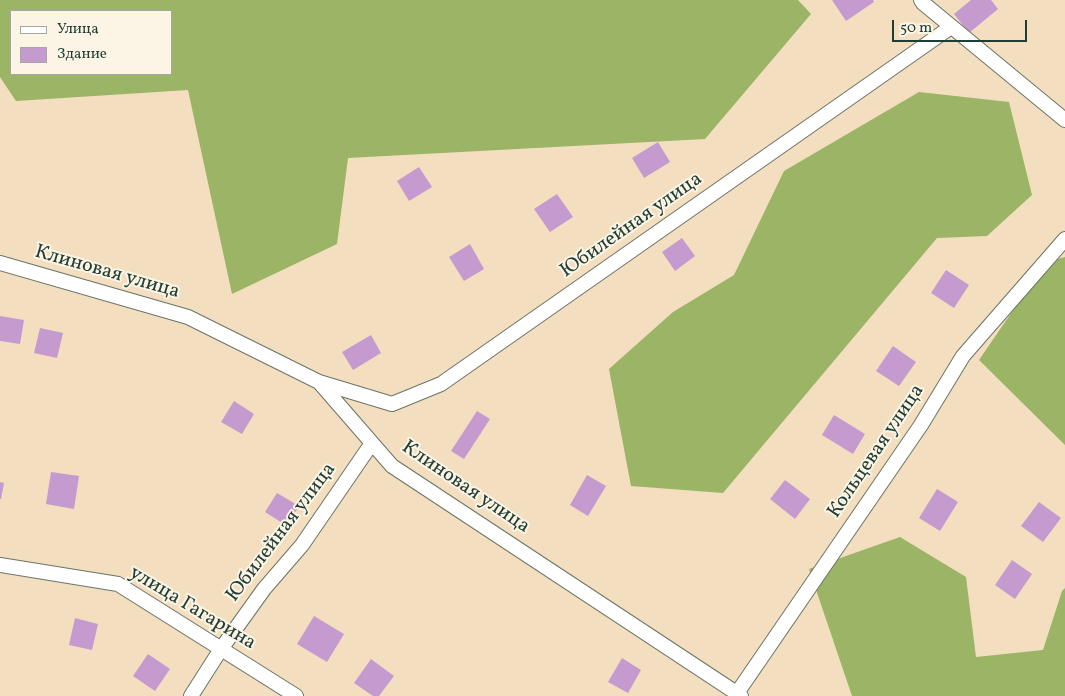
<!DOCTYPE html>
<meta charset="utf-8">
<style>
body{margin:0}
#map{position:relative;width:1065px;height:696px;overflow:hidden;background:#f3dec0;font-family:Vollkorn,serif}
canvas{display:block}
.legend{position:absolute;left:10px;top:10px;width:162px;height:65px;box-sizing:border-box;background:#fcf5e5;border:1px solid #a4ab9e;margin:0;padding:6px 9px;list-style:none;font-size:15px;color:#1f3d34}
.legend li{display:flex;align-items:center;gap:10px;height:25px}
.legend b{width:25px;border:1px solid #a4ab9e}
.scale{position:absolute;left:892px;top:20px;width:135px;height:22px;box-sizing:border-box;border:2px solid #1f3d34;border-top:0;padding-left:6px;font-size:15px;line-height:18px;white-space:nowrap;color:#1f3d34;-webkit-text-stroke:4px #fcf5e5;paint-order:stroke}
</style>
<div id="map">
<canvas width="1065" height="696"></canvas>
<ul class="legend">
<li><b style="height:6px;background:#fff"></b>Улица</li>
<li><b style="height:14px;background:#c59acf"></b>Здание</li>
</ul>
<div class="scale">50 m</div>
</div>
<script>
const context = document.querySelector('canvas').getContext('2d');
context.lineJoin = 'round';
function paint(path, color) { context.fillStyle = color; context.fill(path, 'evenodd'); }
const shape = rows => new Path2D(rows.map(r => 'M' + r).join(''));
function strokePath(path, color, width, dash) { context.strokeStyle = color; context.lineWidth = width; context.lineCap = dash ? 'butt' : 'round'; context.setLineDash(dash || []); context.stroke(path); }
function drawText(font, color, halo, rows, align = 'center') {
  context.font = font + ' Vollkorn,serif'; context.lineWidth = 4; context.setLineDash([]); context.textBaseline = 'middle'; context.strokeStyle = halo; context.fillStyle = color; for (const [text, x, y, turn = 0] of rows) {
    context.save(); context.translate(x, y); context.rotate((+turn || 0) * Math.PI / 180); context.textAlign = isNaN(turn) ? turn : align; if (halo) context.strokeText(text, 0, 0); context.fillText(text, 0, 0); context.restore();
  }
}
paint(shape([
 [0,0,798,0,811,14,705,139,348,158,337,244,232,294,188,90,16,101,0,77],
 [11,11,171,11,171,74,11,74],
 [919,92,1009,102,1032,195,987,236,937,238,723,493,631,486,609,369,673,312,734,275,784,171],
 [1065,257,1065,445,979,360,1046,262],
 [900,537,966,577,976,657,1043,650,1062,591,1065,588,1065,696,852,696,809,569]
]), '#9bb465');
paint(shape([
 [832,0,873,0,874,2,846,21],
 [971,0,991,0,998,9,969,33,954,14],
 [658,142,670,162,644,178,632,158],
 [419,167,432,187,409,201,397,181],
 [557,194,573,217,550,232,534,209],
 [682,238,695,256,675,271,662,252],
 [470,244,484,269,464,281,449,257],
 [946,270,969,285,954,308,931,293],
 [0,316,24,320,20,344,0,341],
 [40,328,63,333,57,358,34,353],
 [371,335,381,353,353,370,342,352],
 [893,346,916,362,899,386,876,371],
 [234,401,254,414,242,434,221,422],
 [477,411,490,419,464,459,451,451],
 [834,415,865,434,853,454,822,435],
 [51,472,79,476,74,509,46,504],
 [587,475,606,486,588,516,570,505],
 [785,480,810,499,795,519,770,499],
 [0,482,4,483,1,499,0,499],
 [937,489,958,502,940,531,919,518],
 [277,493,299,506,287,526,265,512],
 [1039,502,1061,518,1043,542,1021,526],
 [1012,560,1032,574,1015,599,995,585],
 [314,616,344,634,327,662,297,644],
 [75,618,98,624,92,650,69,645],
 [148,654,170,669,155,691,133,676],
 [622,658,641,670,628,693,608,682],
 [371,659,394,676,379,696,373,696,354,683]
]), '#c59acf');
const minor = shape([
 [921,0,923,3,1065,120],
 [0,263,188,317,319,382,392,466,741,696],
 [319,382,392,404,441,384,951,27],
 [0,565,118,584,296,696],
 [191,696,221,649,264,589,302,545,372,443],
 [735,696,921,425,963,356,1065,239]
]);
strokePath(minor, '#697565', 16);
strokePath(minor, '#fff', 14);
drawText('20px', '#1f3d34', '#fcf5e5', [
 ["Юбилейная улица",632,226,-35],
 ["Клиновая улица",107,273,16],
 ["Кольцевая улица",877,452,-56],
 ["Клиновая улица",465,488,34],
 ["Юбилейная улица",282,533,-53],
 ["улица Гагарина",192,609,31]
]);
</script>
